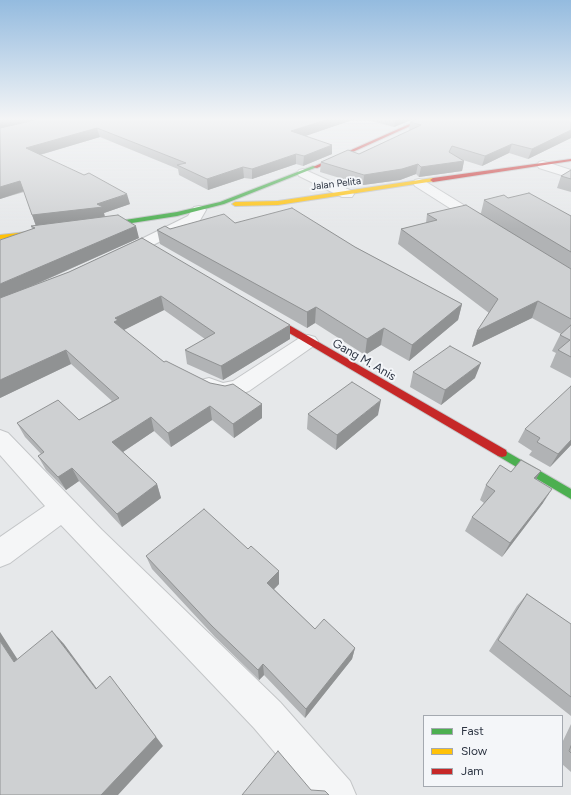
<!DOCTYPE html>
<style>
body{margin:0}
#map{position:relative;width:571px;height:795px;overflow:hidden;background:#e6e8ea;font-family:Figtree,sans-serif}
canvas{display:block}
.legend{position:absolute;left:423px;top:715px;width:140px;height:72px;box-sizing:border-box;background:#f4f6f9;border:1px solid #a4a9b0;margin:0;padding:5px 7px;list-style:none;font-size:12px;color:#2d3543}
.legend li{display:flex;align-items:center;gap:8px;height:20px}
.legend b{width:20px;border:1px solid #a4a9b0}
</style>
<div id="map">
<canvas width="571" height="795"></canvas>
<ul class="legend">
<li><b style="height:5px;background:#4caf50"></b>Fast</li>
<li><b style="height:5px;background:#ffc107"></b>Slow</li>
<li><b style="height:5px;background:#c62828"></b>Jam</li>
</ul>
</div>
<script>
const context = document.querySelector('canvas').getContext('2d');
context.lineJoin = 'round';
const shape = rows => new Path2D(rows.map(r => 'M' + r).join(''));
function strokePath(path, color, width, dash) { context.strokeStyle = color; context.lineWidth = width; context.lineCap = dash ? 'butt' : 'round'; context.setLineDash(dash || []); context.stroke(path); }
function paint(path, color) { context.fillStyle = color; context.fill(path, 'evenodd'); }
function drawText(font, color, halo, rows, align = 'center') {
  context.font = font + ' Figtree,sans-serif'; context.lineWidth = 4; context.setLineDash([]); context.textBaseline = 'middle'; context.strokeStyle = halo; context.fillStyle = color; for (const [text, x, y, turn = 0] of rows) {
    context.save(); context.translate(x, y); context.rotate((+turn || 0) * Math.PI / 180); context.textAlign = isNaN(turn) ? turn : align; if (halo) context.strokeText(text, 0, 0); context.fillText(text, 0, 0); context.restore();
  }
}
const street = shape([
 [543,161,571,170,571,178,539,168,537,165,539,162,543,161],
 [303,169,352,191,354,194,352,197,342,197,299,176,297,173,299,170,303,169],
 [419,179,423,180,488,220,490,223,488,226,483,227,478,226,415,186,413,183,415,180,419,179],
 [199,206,204,207,206,210,199,222,127,258,121,260,115,258,113,255,115,252,188,216,194,207,199,206],
 [308,335,315,337,318,341,315,345,249,391,227,399,220,399,201,390,198,385,201,380,209,378,223,383,233,381,301,337,308,335],
 [0,430,8,433,102,530,280,702,350,781,356,795,311,795,254,728,61,525,10,563,0,567,0,537,45,506,0,455,0,430]
]);
const fast = shape([
 [313,166,317,167,224,204,177,216,99,228,96,226,99,224,177,212,220,202,313,166],
 [502,449,571,489,571,499,498,456,497,453,498,450,502,449]
]);
const slow = shape([
 [433,178,435,179,435,181,278,205,235,206,232,204,235,202,278,201,433,178],
 [45,230,47,231,47,233,0,239,0,235,45,230]
]);
const jam = shape([
 [423,118,428,118,317,168,313,167,423,118],
 [571,159,571,161,433,182,430,180,433,178,571,159],
 [262,313,268,313,506,450,507,453,506,456,502,457,498,456,262,317,262,313]
]);
strokePath(street, '#c4c6c8', 2);
strokePath(fast, '#c4c6c8', 2);
strokePath(slow, '#c4c6c8', 2);
strokePath(jam, '#c4c6c8', 2);
paint(street, '#f5f6f7');
paint(fast, '#4caf50');
paint(slow, '#ffc107');
paint(jam, '#c62828');
paint(shape([
 [0,118,358,118,305,136,332,154,303,166,296,164,252,179,244,178,208,190,179,175,178,169,100,137,40,155,130,204,104,213,105,217,139,238,37,284,69,272,142,238,290,339,223,380,187,364,185,350,205,339,164,310,123,330,164,362,210,383,262,404,262,418,234,438,212,420,171,447,154,431,123,452,157,484,161,498,122,527,79,481,66,490,46,470,38,456,41,454,25,437,17,423,79,420,112,401,71,364,0,398,32,229,31,226,36,226,24,192,0,199],
 [360,118,416,118,394,127],
 [571,118,571,138,528,159,509,153,482,166,463,160,464,161,462,171,419,177,416,174,400,180,363,185,320,172,321,162,359,154,409,131,410,122],
 [571,170,571,192,557,188,561,176],
 [508,198,571,216,571,378,550,367,556,353,552,351,560,335,561,334,532,318,472,347,477,331,489,313,398,244,401,229,426,223,427,214,481,213,484,200],
 [235,223,355,247,462,304,458,320,409,361,381,345,365,355,315,323,307,328,160,244,157,230],
 [413,372,475,378,441,405,410,387],
 [308,414,378,415,336,450,307,429],
 [525,429,571,445,550,467,529,455,532,451,518,442],
 [511,472,536,479,543,503,502,557,465,531,472,517,484,503,480,500,486,485],
 [248,549,279,571,279,584,274,589,315,629,355,648,352,659,305,718,264,675,259,680,215,637,152,569,146,556],
 [527,594,571,624,571,716,489,651,517,606],
 [571,724,571,772,562,764,562,743]
]), '#b1b3b5');
paint(shape([
 [8,118,48,118,0,129,0,120],
 [332,118,358,118,291,141,291,131],
 [396,118,416,118,394,127],
 [97,128,100,137,29,158,26,148],
 [571,130,571,138,528,159,532,149],
 [512,144,509,153,482,166,485,156],
 [332,145,332,154,303,166,304,156],
 [296,154,296,164,252,179,252,169],
 [464,161,462,171,419,177,421,167],
 [418,164,416,174,400,180,363,185,364,175],
 [243,167,244,178,208,190,207,179],
 [20,181,24,191,0,199,0,187],
 [127,194,130,204,104,213,105,218,36,226,32,215,97,204],
 [136,226,139,238,0,300,0,284],
 [161,296,164,310,122,331,114,322,115,318],
 [538,301,532,318,472,347,477,331],
 [462,304,458,320,409,361,412,345],
 [316,307,315,323,307,328,307,312],
 [290,325,290,339,223,380,221,366],
 [384,328,381,345,365,355,367,339],
 [66,350,71,364,0,398,0,380],
 [481,363,475,378,441,405,445,390],
 [381,400,378,415,336,450,337,435],
 [262,404,262,418,234,438,233,424],
 [210,406,212,420,171,447,168,433],
 [151,417,154,431,117,456,112,442],
 [571,440,571,445,550,467,558,454],
 [72,468,79,481,66,490,58,477],
 [541,471,532,486,534,478],
 [157,484,161,498,122,527,117,514],
 [552,489,543,503,502,557,510,543],
 [279,571,279,584,268,595,267,583],
 [52,631,64,644,106,701,96,689],
 [0,632,27,674,14,662,0,641],
 [355,648,352,659,305,718,306,709],
 [263,664,264,675,259,680,258,670],
 [119,688,163,746,118,795,101,795]
]), '#909293');
const building = shape([
 [0,118,8,118,0,120,0,118],
 [44,118,332,118,291,131,332,145,304,156,296,154,252,169,243,167,207,179,177,165,186,163,97,128,26,148,84,175,89,173,127,194,97,204,103,207,32,215,20,181,0,187,0,128,44,118],
 [420,118,571,118,571,130,532,149,512,144,485,156,452,146,449,152,464,161,421,167,418,164,402,169,364,175,321,162,348,150,359,154,421,125,410,122,420,118],
 [571,170,571,179,561,176,571,170],
 [529,193,571,216,571,252,484,200,504,195,508,198,529,193],
 [466,205,571,269,571,319,538,301,477,331,498,299,401,229,437,220,427,214,466,205],
 [292,208,355,247,462,304,412,345,384,328,367,339,316,307,307,312,157,230,165,226,170,229,224,214,235,223,292,208],
 [118,215,136,226,0,284,0,240,35,228,31,226,118,215],
 [142,238,290,325,221,366,185,350,215,333,161,296,115,318,118,320,114,322,164,362,166,361,210,383,225,386,233,384,262,404,233,424,210,406,168,433,151,417,112,442,157,484,117,514,72,468,58,477,38,456,44,452,17,423,58,400,79,420,119,398,66,350,0,380,0,298,69,272,142,238],
 [571,325,571,357,558,350,570,340,560,335,571,325],
 [450,346,481,363,445,390,413,372,450,346],
 [352,382,381,400,337,435,308,414,352,382],
 [571,386,571,440,558,454,537,442,540,438,525,429,571,386],
 [521,460,541,471,534,478,552,489,510,543,472,517,495,491,486,485,500,465,511,472,521,460],
 [204,509,248,549,251,546,279,571,267,583,315,629,324,619,355,648,306,709,263,664,258,670,212,626,146,556,204,509],
 [527,594,571,624,571,697,498,640,527,594],
 [52,631,96,689,110,676,156,737,101,795,0,795,0,641,14,662,52,631],
 [571,746,571,753,569,751,571,746],
 [278,751,311,790,325,791,329,795,242,795,278,751]
]);
paint(building, '#ced0d2');
strokePath(building, '#909293', 1);
const sky = context.createLinearGradient(0, 0, 0, 229);
sky.addColorStop(0, '#94bbdf');
sky.addColorStop(0.52, '#f4f5f6');
sky.addColorStop(1, '#f4f5f600');
context.fillStyle = sky;
context.fillRect(0, 0, 571, 229);
drawText('10px', '#2d3543', '#f4f6f9', [
 ["Jalan Pelita",336,184,-7]
]);
drawText('12px', '#2d3543', '#f4f6f9', [
 ["Gang M. Anis",364,360,30]
]);
</script>
